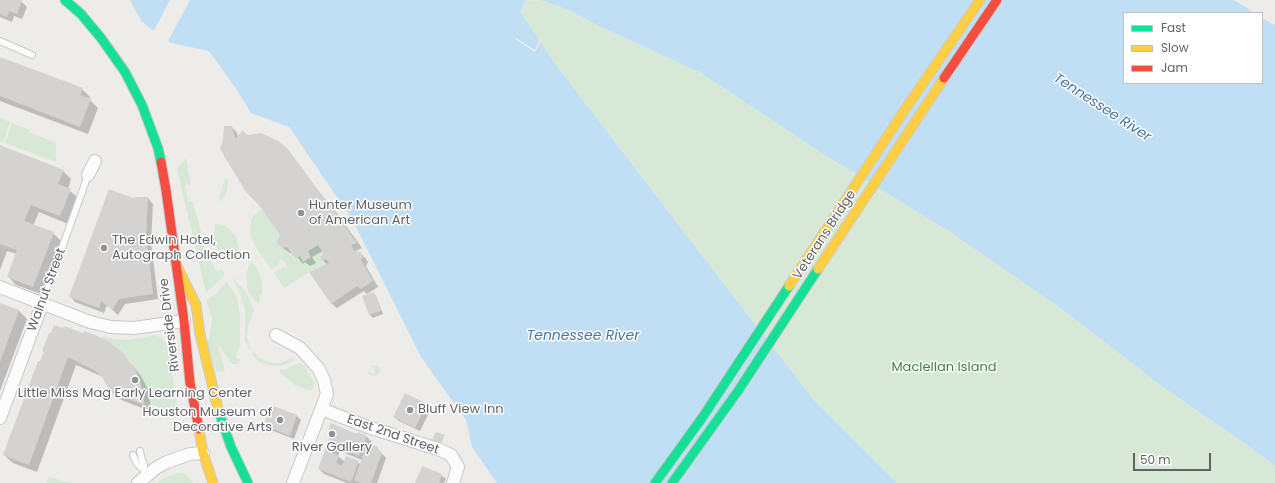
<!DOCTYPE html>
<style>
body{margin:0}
#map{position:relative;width:1275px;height:483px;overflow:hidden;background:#edece9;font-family:Poppins,sans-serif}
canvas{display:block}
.legend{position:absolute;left:1123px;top:12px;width:140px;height:72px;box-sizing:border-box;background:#fff;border:1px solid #bfc0c2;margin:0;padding:5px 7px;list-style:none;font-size:12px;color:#5f6266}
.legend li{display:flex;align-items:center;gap:8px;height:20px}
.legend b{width:20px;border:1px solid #bfc0c2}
.scale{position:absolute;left:1133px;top:453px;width:78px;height:18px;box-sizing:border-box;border:2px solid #5f6266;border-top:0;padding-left:5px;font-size:12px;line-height:14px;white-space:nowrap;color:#5f6266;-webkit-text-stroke:3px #fff;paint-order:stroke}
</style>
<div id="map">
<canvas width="1275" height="483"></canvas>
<ul class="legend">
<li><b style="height:5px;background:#16e098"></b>Fast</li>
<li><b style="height:5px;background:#ffcf43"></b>Slow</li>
<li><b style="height:5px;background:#f24e42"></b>Jam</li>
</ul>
<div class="scale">50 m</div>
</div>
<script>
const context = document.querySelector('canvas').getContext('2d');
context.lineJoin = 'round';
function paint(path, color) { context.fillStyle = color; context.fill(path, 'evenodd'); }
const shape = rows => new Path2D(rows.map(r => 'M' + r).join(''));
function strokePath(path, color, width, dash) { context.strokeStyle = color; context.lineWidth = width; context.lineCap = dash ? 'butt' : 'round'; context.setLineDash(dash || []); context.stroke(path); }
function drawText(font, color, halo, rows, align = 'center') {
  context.font = font + ' Poppins,sans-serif'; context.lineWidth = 3; context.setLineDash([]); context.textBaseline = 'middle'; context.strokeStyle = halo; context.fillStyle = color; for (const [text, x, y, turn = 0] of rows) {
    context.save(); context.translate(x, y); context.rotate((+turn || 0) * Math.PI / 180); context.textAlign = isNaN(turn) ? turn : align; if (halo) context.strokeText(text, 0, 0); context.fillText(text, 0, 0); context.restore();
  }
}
paint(shape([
 [526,0,544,1,571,11,601,27,701,73,823,154,950,232,1059,307,1167,390,1243,442,1275,466,1275,483,897,483,813,399,704,258,556,65,520,11],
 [0,118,10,122,3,143,0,142],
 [12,123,30,130,29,132,56,143,56,162,5,143],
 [186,158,191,186,186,183,185,187,188,202,193,201,205,248,208,255,216,271,222,269,225,275,206,293,177,169],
 [225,178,227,179,228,184,227,190,225,196,218,202],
 [262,209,280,235,277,241,280,247,283,248,287,247,296,259,300,256,304,261,311,257,308,251,318,245,324,254,321,256,321,260,323,261,326,259,329,263,309,272,284,288,274,273,283,267,284,268,286,267,286,264,282,259,279,261,280,263,271,269,255,246,250,234,251,220,254,215],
 [215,224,219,224,226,226,236,237,239,251,237,257,224,257,222,259,217,249,214,237],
 [251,262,254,264,257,268,262,281,262,294,260,295,259,304,249,293,247,287,246,273],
 [233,276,239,286,241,286,250,300,250,303,253,305,254,310,248,327,247,338,251,349,250,350,245,341,245,310,240,293,233,278],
 [227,281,237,298,240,315,240,345,236,356,237,359,241,359,238,364,232,364,218,344,225,372,222,372,216,371,207,343,210,335,212,318,206,300,216,294],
 [155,335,162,338,168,347,178,412,176,413,144,402,140,379,130,361,122,352,102,338,104,336,114,339,127,340],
 [254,352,259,358,273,363,280,363,292,358,293,360,291,362,281,366,271,365,261,363,256,359,252,355],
 [299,363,303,364,315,383,311,391,295,385,290,380,280,373,280,370,286,369],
 [371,365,377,366,380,368,380,371,376,376,370,375,368,372,374,374,375,372,375,368,371,367],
 [178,473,186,474,193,483,157,483,164,478],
 [49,477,67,482,70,483,46,483]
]), '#d8e8d6');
paint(shape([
 [130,0,526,0,520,11,556,65,704,258,813,399,897,483,497,483,472,447,466,420,421,357,352,219,289,127,251,113,237,90,209,51,171,43,142,22],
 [539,0,1234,0,1255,13,1124,13,1124,83,1262,83,1262,18,1275,25,1275,466,1243,442,1167,390,1059,307,950,232,823,154,701,73,601,27,571,11,544,1]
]), '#c1dff4');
paint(shape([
 [170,0,190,0,167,43,153,32],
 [516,38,535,50,541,39,542,40,535,52,515,39]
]), '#edece9');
paint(shape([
 [0,0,21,1,27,7,22,19,14,16,12,22,0,17],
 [0,58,82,89,90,97,89,99,98,108,88,134,0,101],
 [232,127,237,133,238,137,247,136,286,149,292,155,325,200,331,205,362,248,354,252,361,253,366,259,368,262,366,266,378,287,367,294,364,291,337,308,331,303,328,265,322,259,325,254,323,251,312,257,316,263,310,266,305,262,303,264,293,252,290,253,278,244,281,235,259,204,247,192],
 [0,146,63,171,71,179,68,189,78,198,68,224,39,212,33,226,53,233,61,241,41,294,16,285,8,276,17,254,7,251,0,270],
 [135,198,148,198,153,204,151,242,158,299,125,304,118,315,107,305,104,313,75,302,70,296,138,201],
 [373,293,376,296,383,314,373,318,370,315,363,297],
 [0,304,19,311,27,319,0,391],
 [121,352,141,376,147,388,152,412,119,399,110,390,103,377,76,365,37,472,13,463,4,455,45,353],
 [406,395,427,405,431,409,420,431,399,421,394,417],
 [271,406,297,416,301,420,294,439,268,429,264,425],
 [329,430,358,436,359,433,367,437,372,442,370,448,377,448,386,458,377,483,347,483,324,474,319,469,333,433],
 [340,451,362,460,361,464,346,457,345,462,338,456],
 [441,475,446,479,444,483,416,483]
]), '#0003');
paint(shape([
 [0,0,22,0,17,14,9,11,7,17,0,14],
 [0,57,83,88,80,95,91,99,80,127,0,96],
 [224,126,232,126,235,139,243,130,247,135,261,133,278,141,287,148,310,179,323,199,325,198,357,243,351,245,354,251,361,252,363,256,361,260,373,281,361,289,357,286,331,304,309,272,329,263,326,259,323,261,321,260,321,256,324,254,318,245,308,251,311,257,303,262,300,256,296,259,287,247,283,248,278,245,277,241,280,235,258,204,246,192,220,149,223,139],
 [0,145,64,170,58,184,71,189,60,216,31,205,24,221,54,232,33,287,7,277,17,250,0,244],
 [109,189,138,200,133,197,148,197,146,235,153,294,119,299,112,310,101,301,99,308,69,297],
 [374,292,381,311,369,315,362,296],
 [0,303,19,310,0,362],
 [54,325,63,328,64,326,83,333,84,331,95,335,108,341,122,352,134,367,140,379,143,394,144,405,110,391,102,377,94,370,68,357,29,465,3,455,38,361,40,361,44,352,42,351,49,333,51,333],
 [405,393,427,404,415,428,393,417],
 [271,405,297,415,290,436,263,425],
 [331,423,357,434,358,432,367,436,359,456,334,446,332,453,339,456,336,463,342,466,346,456,359,461,351,482,318,469,332,431,328,430],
 [436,432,445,435,441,444,432,440],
 [373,445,378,447,377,449,381,451,380,453,382,453,371,483,361,483,354,480,366,447,367,448,368,446,372,448],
 [422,466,442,474,439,483,415,483]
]), '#d4d3d2');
const lane = shape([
 [0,41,32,55],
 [42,304,88,175],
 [140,451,142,460,144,464,144,470],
 [133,455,137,464,144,470,146,476]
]);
const street = shape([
 [88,175,95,161],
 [0,287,90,322,111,327,134,328,184,321],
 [276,335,300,348,318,368,324,380,327,394,293,483],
 [321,409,368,427,438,449,451,455,458,467,453,483],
 [0,418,42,304],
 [138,483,156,468,167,462,190,454,203,453]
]);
const fast = shape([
 [65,0,81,14,101,38,125,72,142,105,158,148,161,162],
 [218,409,231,447,248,483],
 [655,483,702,418,789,286],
 [672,483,738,391,818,269]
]);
const slow = shape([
 [176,264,196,305,200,334,218,409],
 [818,269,944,78],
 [789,286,906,108,980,0],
 [199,429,203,453,213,483]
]);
const jam = shape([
 [944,78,997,0],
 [161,162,166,190,184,321,190,383,199,429]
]);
strokePath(lane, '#c8c8c9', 8);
strokePath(street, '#c8c8c9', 14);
strokePath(fast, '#cacaca', 11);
strokePath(slow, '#cacaca', 11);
strokePath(jam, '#cacaca', 11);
strokePath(lane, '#fcfcfc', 6);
strokePath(street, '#fcfcfc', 12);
strokePath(fast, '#16e098', 9);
strokePath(slow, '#ffcf43', 9);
strokePath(jam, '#f24e42', 9);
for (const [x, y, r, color] of [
 [301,213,4,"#919294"],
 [104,248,4,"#919294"],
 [135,380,4,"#919294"],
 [410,410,4,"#919294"],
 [280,420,4,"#919294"],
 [332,434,4,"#919294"]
]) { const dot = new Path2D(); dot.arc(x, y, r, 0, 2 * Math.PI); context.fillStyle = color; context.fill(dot); strokePath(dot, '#fff', 1.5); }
drawText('13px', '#5f6266', '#fff', [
 ["Hunter Museum",309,206],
 ["of American Art",309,221],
 ["The Edwin Hotel,",112,241],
 ["Autograph Collection",112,256],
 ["Little Miss Mag Early Learning Center",135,394,"center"],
 ["Bluff View Inn",418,410],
 ["Houston Museum of",272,413,"right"],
 ["Decorative Arts",272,428,"right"],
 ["River Gallery",332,448,"center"]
], 'left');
drawText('13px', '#5f6266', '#fff', [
 ["Veterans Bridge",825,235,-57],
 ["Walnut Street",47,290,-70],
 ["Riverside Drive",170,325,-97],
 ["East 2nd Street",393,435,19]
]);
drawText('13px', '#3b803d', '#fff', [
 ["Maclellan Island",944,368]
]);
drawText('italic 14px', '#4775a2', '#fff', [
 ["Tennessee River",1102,108,33],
 ["Tennessee River",583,336]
]);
</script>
